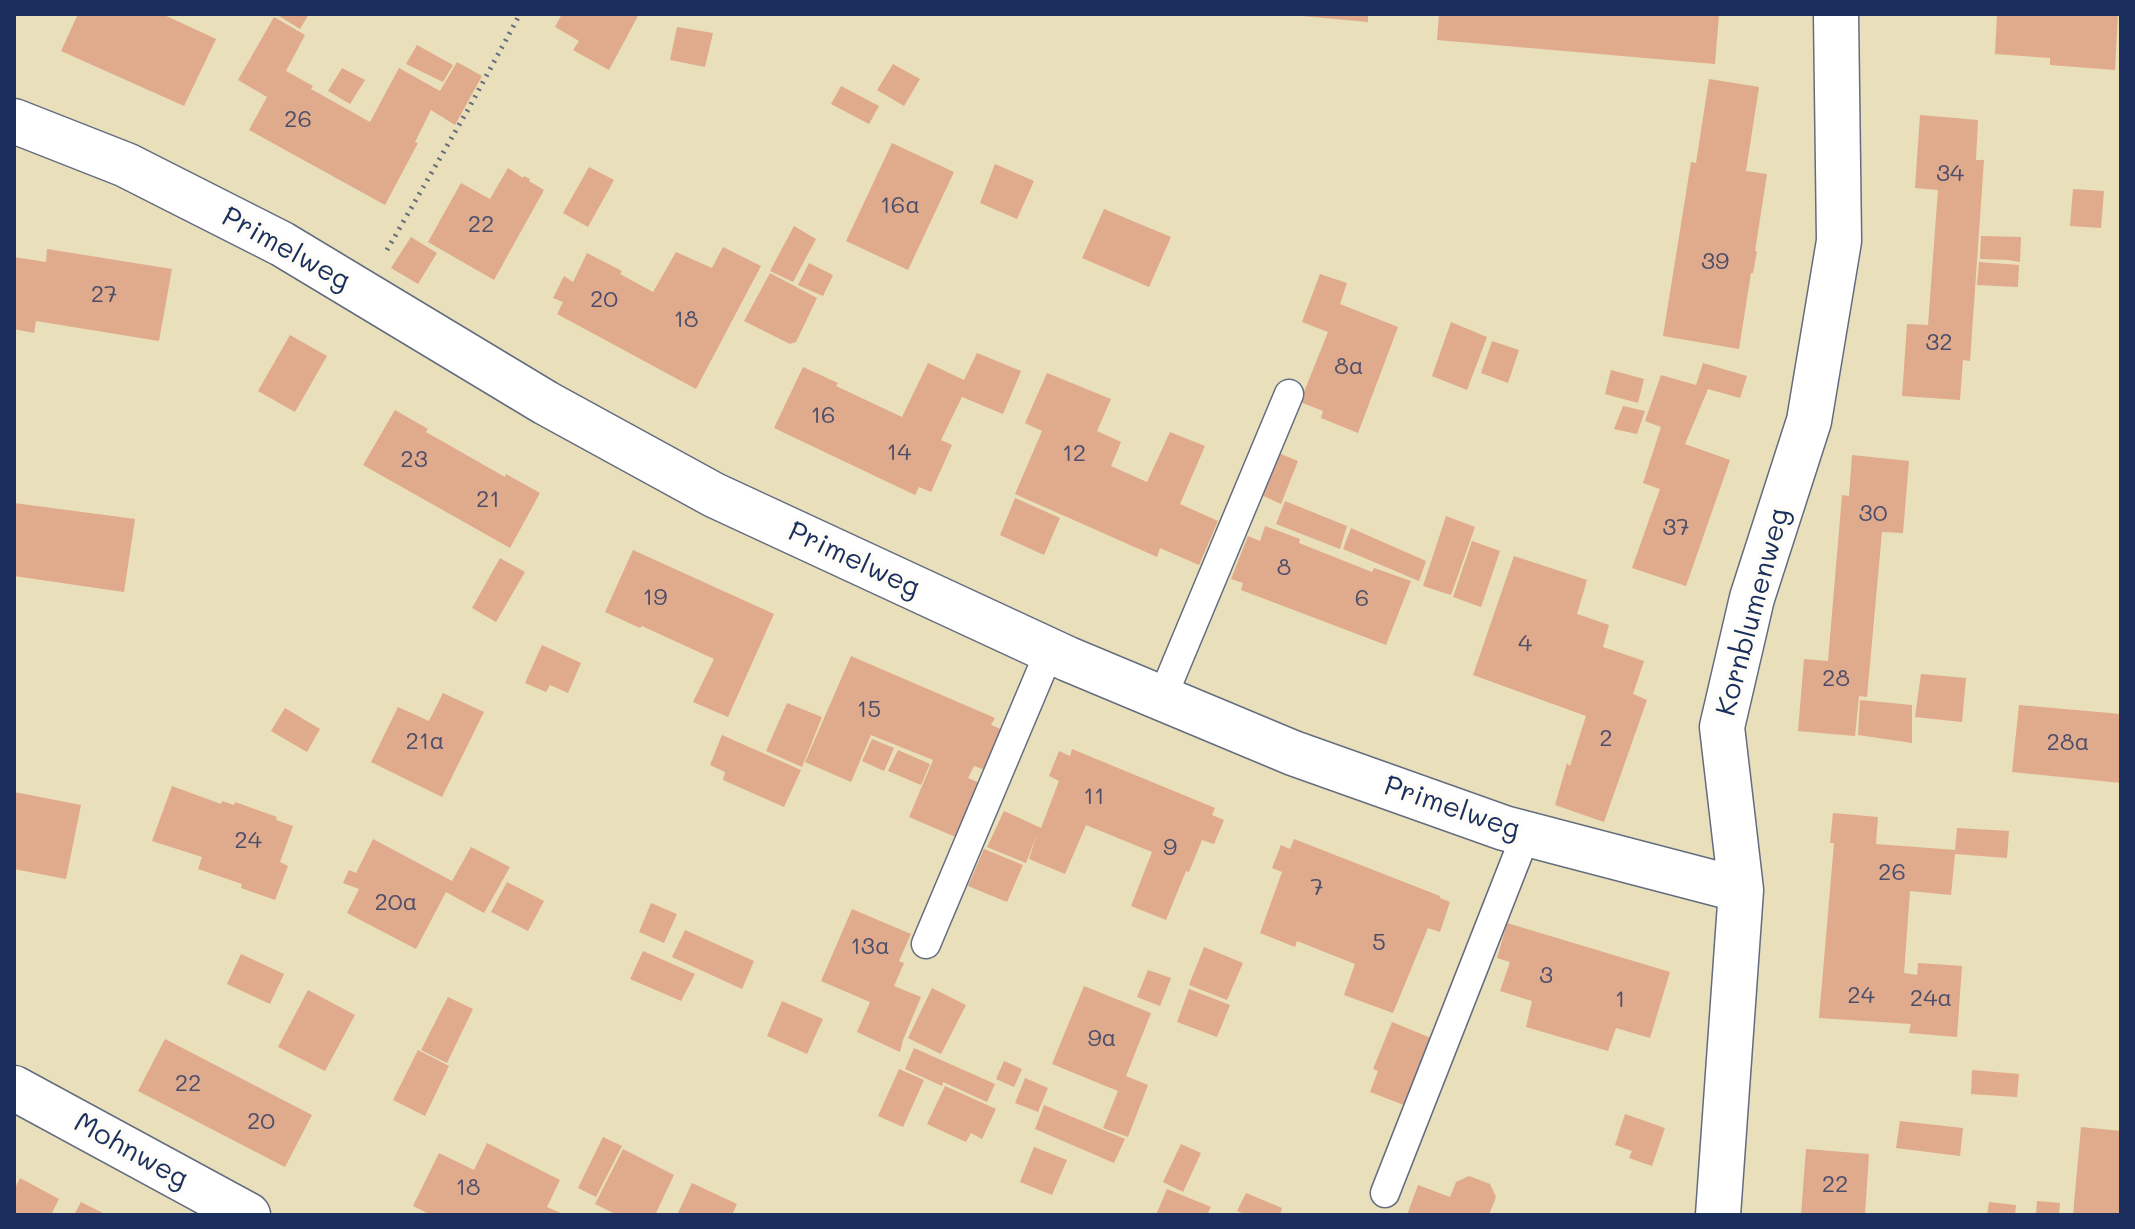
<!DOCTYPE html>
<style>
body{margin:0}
#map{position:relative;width:2135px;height:1229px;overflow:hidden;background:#e9dfbb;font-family:Mali,sans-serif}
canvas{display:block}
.frame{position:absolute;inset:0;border:16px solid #1b2f5e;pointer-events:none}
</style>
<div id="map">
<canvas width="2135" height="1229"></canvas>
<div class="frame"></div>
</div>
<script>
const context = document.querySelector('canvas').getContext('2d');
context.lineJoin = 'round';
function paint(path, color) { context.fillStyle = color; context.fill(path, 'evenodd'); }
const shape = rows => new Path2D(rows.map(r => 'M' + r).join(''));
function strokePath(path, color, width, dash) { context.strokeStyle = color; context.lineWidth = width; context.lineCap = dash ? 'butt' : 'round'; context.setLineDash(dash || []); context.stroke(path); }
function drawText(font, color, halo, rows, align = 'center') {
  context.font = font + ' Mali,sans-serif'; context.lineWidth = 7; context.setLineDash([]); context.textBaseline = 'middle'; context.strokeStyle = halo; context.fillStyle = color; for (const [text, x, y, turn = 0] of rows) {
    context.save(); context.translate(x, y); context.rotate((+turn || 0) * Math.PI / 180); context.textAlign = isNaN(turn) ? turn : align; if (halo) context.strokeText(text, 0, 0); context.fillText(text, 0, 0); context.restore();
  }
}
paint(shape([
 [78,14,162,14,216,39,184,106,61,51],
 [276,14,309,14,300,29],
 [562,14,639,14,609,70,573,50,579,41,555,27],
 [1302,14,1368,14,1368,22,1302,16],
 [1439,14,1719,14,1715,64,1437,40],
 [1997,14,2118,15,2115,70,2050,65,2050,58,1995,54],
 [274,17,305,35,286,71,313,86,311,89,370,122,399,68,440,91,457,62,482,76,455,125,431,110,415,142,418,143,385,205,249,130,267,97,238,80],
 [677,27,713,33,705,67,670,60],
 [417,45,453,65,443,82,406,64],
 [893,64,920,79,904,106,877,90],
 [342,68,365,80,350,104,328,91],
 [1709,79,1759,87,1746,171,1767,174,1755,251,1757,251,1753,273,1751,273,1739,349,1663,336,1691,162,1696,163],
 [841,86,879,106,869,124,831,104],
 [1920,115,1978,120,1976,160,1984,160,1970,361,1963,360,1960,400,1902,396,1907,324,1928,325,1938,190,1915,188],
 [892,143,954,172,908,270,846,241],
 [995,164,1034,181,1017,219,980,203],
 [589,167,614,180,588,227,563,213],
 [508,168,523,178,524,176,530,179,529,181,544,190,494,280,428,242,461,183,490,199],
 [2073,189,2104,191,2101,228,2070,226],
 [1104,209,1171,237,1149,287,1082,258],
 [794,226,816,239,793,282,770,271],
 [1981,236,2021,237,2020,262,2008,260,1980,259],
 [411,237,437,253,418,284,391,268],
 [723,247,761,266,696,389,557,314,563,302,553,298,564,276,573,282,587,253,622,271,620,274,653,292,676,252,712,268],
 [47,249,172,269,159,341,36,321,34,333,14,329,14,257,46,262],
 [1979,262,2019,265,2018,287,1977,285],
 [809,263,833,275,823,296,798,285],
 [770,273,817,298,796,342,790,344,744,321],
 [1320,274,1347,283,1340,304,1398,327,1358,433,1321,418,1323,411,1300,402,1328,332,1302,322],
 [1451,322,1487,337,1467,390,1432,376],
 [290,335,327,356,295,412,258,391],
 [1492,341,1519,350,1508,383,1481,373],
 [977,353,1021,371,1003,414,962,397,941,440,952,445,931,492,919,487,915,495,774,428,803,367,838,383,836,386,902,417,928,363,964,380],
 [1703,363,1747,376,1740,398,1708,389,1685,444,1730,460,1686,586,1632,568,1660,489,1643,483,1661,427,1645,421,1661,375,1696,385],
 [1611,370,1644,379,1638,403,1605,394],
 [1047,373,1111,399,1097,431,1121,442,1111,466,1147,482,1170,432,1205,446,1180,504,1218,521,1199,565,1160,548,1157,557,1015,494,1042,431,1025,423],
 [1623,406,1645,411,1637,434,1614,429],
 [395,410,428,429,426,432,505,477,506,474,540,493,510,548,363,465],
 [1276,452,1298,461,1281,504,1259,494],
 [1852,455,1909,461,1903,533,1882,532,1867,697,1859,696,1855,736,1798,731,1804,659,1828,661,1842,495,1849,496],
 [1015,498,1060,518,1044,555,1000,535],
 [1285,501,1347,526,1340,549,1276,524],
 [14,503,135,519,124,592,14,576],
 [1446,516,1475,527,1451,595,1423,586],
 [1265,526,1300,539,1299,543,1372,572,1374,568,1411,581,1386,645,1241,590,1243,583,1231,579,1248,536,1260,541],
 [1351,528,1426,561,1419,581,1343,549],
 [1472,541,1500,551,1481,607,1453,597],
 [633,550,774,614,728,717,693,702,714,659,642,626,640,628,605,612],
 [1514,556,1587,580,1577,614,1609,625,1603,647,1644,661,1633,694,1647,700,1604,822,1555,805,1567,763,1570,766,1586,716,1473,675],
 [500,558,525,572,496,622,472,608],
 [542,645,581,663,568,693,550,685,546,692,525,683],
 [851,656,995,718,991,725,1003,730,985,770,974,766,968,778,982,784,960,839,909,817,933,760,871,735,851,782,805,762],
 [1921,674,1966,678,1962,722,1915,717],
 [443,693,484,712,442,797,371,762,398,707,429,721],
 [1860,700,1912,705,1912,743,1858,735],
 [787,703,822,717,802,767,766,751],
 [2019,705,2121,714,2121,783,2012,772],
 [285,708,320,729,307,752,271,731],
 [722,735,801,770,784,807,723,780,725,772,710,765],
 [872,739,894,748,884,771,862,761],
 [1072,749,1215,808,1212,815,1224,820,1214,844,1202,840,1189,872,1186,871,1166,920,1131,906,1152,852,1086,825,1065,874,1029,859,1037,834,1026,863,987,847,1004,811,1041,828,1059,781,1049,776,1059,751,1070,756],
 [898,750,930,764,921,785,888,771],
 [172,786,221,804,222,801,234,805,235,802,277,817,276,820,293,826,280,862,288,866,275,900,241,888,242,884,198,869,202,857,152,841],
 [14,792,81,805,66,879,14,869],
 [1833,813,1878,817,1876,844,1955,850,1957,828,2009,831,2007,858,1955,854,1951,895,1910,891,1904,973,1917,975,1918,963,1962,966,1957,1037,1909,1033,1911,1024,1819,1018,1834,843,1830,843],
 [373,839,452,881,471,847,510,867,484,913,446,892,416,949,347,913,359,889,343,883,349,870,356,873],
 [1294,839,1440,896,1440,898,1450,902,1440,932,1428,928,1393,1013,1344,995,1355,964,1297,941,1295,947,1260,933,1282,872,1272,868,1281,845,1290,849],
 [984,849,1023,865,1007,902,968,886],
 [507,882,544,901,528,931,491,912],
 [651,903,677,914,664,943,639,932],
 [852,909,911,934,899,961,904,963,894,986,921,997,903,1040,900,1052,857,1032,870,1002,821,981],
 [1507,923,1670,972,1650,1038,1616,1028,1608,1051,1526,1027,1532,1001,1500,991,1510,962,1497,958],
 [685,930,754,961,742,989,672,957],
 [1204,947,1243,963,1227,1000,1189,985],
 [643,951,695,974,681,1001,630,979],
 [241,954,284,974,270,1004,227,984],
 [1148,970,1171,978,1160,1006,1137,997],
 [1084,986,1151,1013,1126,1076,1148,1085,1128,1137,1103,1128,1118,1091,1052,1064],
 [932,988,966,1005,941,1054,908,1038],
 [1189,989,1230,1005,1217,1037,1177,1022],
 [308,990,355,1015,325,1071,278,1047],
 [448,997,473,1009,447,1063,421,1050],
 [782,1001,823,1019,807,1054,767,1036],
 [1392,1022,1431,1038,1404,1105,1370,1092,1378,1071,1373,1069],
 [165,1039,312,1115,285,1167,138,1091],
 [914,1048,995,1084,987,1102,943,1082,942,1086,905,1069],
 [418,1050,449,1066,425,1116,393,1100],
 [1004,1061,1022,1069,1014,1087,996,1079],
 [899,1069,924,1080,903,1127,878,1116],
 [1972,1070,2019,1074,2017,1097,1971,1094],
 [1025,1078,1048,1088,1038,1112,1015,1103],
 [945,1086,996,1109,982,1139,971,1133,966,1142,927,1124],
 [1044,1105,1125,1139,1114,1163,1035,1129],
 [1625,1114,1665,1128,1652,1166,1629,1158,1632,1151,1615,1145],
 [1900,1121,1963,1128,1960,1156,1896,1148],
 [2081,1127,2121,1131,2121,1215,2073,1215],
 [603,1137,622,1146,596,1197,578,1188],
 [487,1143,560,1180,547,1207,565,1215,431,1215,413,1206,439,1153,474,1170],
 [1181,1144,1201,1153,1183,1192,1163,1182],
 [1034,1147,1067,1160,1052,1195,1020,1182],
 [623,1149,674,1175,655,1215,617,1215,595,1204],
 [1806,1149,1869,1154,1865,1215,1801,1215],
 [1469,1176,1490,1184,1496,1197,1489,1215,1407,1215,1418,1185,1450,1197,1456,1182],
 [20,1178,59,1199,51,1215,14,1215,14,1190],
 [692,1183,737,1204,732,1215,677,1215],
 [1167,1189,1211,1207,1207,1215,1156,1215],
 [1246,1193,1282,1208,1280,1215,1247,1215,1237,1211],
 [2037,1201,2060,1203,2059,1215,2036,1215],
 [81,1202,107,1215,74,1215],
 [1989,1202,2016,1205,2015,1215,1987,1215]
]), '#e0aa8c');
const service = shape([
 [1162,698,1289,394],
 [926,944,1050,650],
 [1385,1193,1526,834]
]);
const minor = shape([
 [14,121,126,165,282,244,546,403,714,495,1068,659,1293,753,1504,828,1741,890],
 [14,1088,248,1215],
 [1718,1215,1741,890,1722,727,1752,598,1809,421,1839,241,1836,14]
]);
strokePath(service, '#636d7f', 31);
strokePath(minor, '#636d7f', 47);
strokePath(shape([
 [387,250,470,106,520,14]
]), '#636d7f', 5, [2, 6]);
strokePath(service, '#fff', 28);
strokePath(minor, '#fff', 44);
drawText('24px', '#4c4e6a', null, [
 ["26",298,120],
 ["34",1950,174],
 ["16a",900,206],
 ["22",481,225],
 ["39",1715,262],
 ["27",104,295],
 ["20",604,300],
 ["18",686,320],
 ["32",1939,343],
 ["8a",1349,367],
 ["16",823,416],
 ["14",899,453],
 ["12",1074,454],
 ["23",414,460],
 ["21",488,500],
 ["30",1873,514],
 ["37",1676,528],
 ["8",1284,568],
 ["19",655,598],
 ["6",1362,599],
 ["4",1525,644],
 ["28",1836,679],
 ["15",869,710],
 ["2",1606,739],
 ["21a",425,742],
 ["28a",2068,743],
 ["11",1094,797],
 ["24",248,841],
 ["9",1170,848],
 ["26",1892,873],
 ["7",1317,888],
 ["20a",396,903],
 ["5",1379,943],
 ["13a",870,947],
 ["3",1546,976],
 ["24",1861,996],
 ["24a",1931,999],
 ["1",1620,1000],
 ["9a",1102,1039],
 ["22",188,1084],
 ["20",261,1122],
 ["22",1835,1185],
 ["18",468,1188]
]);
drawText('28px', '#1b2f5e', '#fdfcf7', [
 ["Primelweg",286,249,29],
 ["Primelweg",854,560,25],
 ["Kornblumenweg",1753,612,-75],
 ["Primelweg",1452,808,19],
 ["Mohnweg",131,1151,29]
]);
</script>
